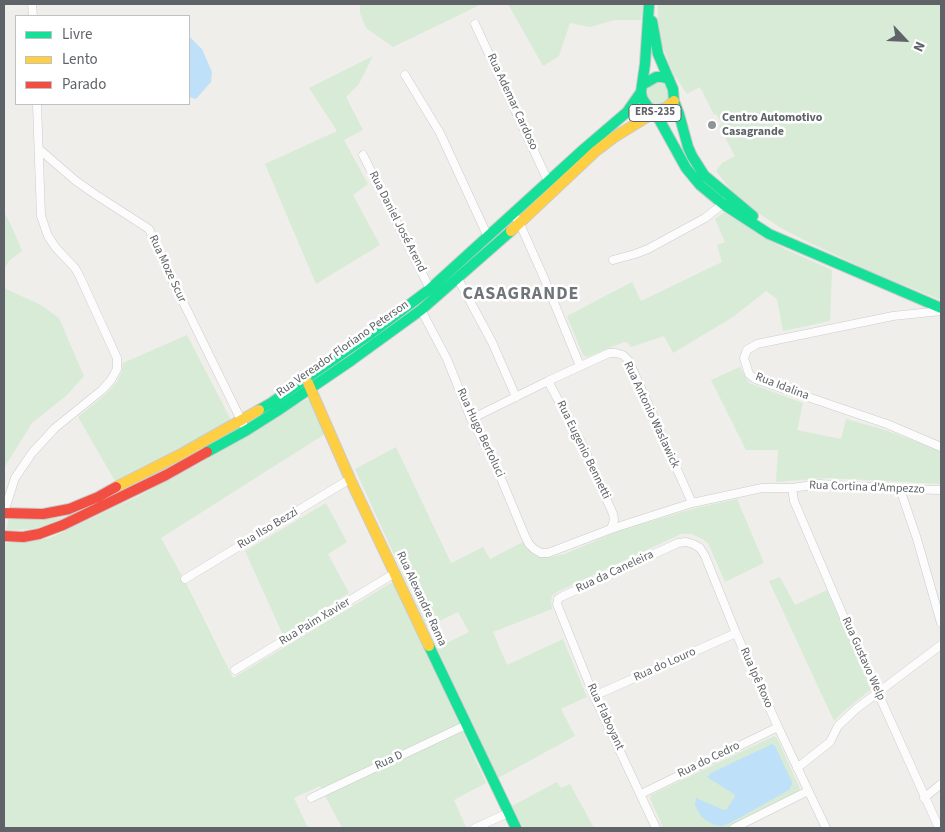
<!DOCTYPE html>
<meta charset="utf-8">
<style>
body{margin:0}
#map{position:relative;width:945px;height:832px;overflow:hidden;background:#efeeea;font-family:"Source Sans 3",sans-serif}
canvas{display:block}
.frame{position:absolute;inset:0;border:5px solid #5f6368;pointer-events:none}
.legend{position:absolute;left:15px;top:15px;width:175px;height:90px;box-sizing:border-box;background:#fff;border:1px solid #bfc1c3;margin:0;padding:6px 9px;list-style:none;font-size:15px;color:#5f6368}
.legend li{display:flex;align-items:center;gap:10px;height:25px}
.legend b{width:25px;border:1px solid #bfc1c3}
.north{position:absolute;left:880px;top:15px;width:50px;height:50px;-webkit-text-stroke:4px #fff;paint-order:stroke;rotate:115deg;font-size:14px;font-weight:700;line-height:20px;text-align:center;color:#5f6368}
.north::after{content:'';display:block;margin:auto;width:18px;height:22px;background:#5f6368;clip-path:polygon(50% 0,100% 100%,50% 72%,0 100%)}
</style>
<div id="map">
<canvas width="945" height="832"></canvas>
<div class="frame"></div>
<ul class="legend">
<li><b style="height:6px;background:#16e098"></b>Livre</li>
<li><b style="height:6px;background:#ffcf43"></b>Lento</li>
<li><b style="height:6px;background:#f24e42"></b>Parado</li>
</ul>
<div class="north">N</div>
</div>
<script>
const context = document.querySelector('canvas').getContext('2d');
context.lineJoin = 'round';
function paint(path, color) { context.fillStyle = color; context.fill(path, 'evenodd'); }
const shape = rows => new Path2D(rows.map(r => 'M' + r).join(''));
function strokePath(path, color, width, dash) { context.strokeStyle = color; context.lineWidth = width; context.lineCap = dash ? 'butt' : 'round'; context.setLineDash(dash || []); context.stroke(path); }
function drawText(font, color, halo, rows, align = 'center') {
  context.font = font + ' "Source Sans 3",sans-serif'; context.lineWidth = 5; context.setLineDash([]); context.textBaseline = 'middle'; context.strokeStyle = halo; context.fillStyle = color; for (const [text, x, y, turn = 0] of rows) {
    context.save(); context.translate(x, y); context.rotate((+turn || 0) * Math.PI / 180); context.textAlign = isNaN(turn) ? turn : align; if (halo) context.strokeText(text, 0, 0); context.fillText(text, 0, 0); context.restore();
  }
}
paint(shape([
 [360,4,482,4,393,47,366,28,360,13],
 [508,4,643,4,641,20,614,20,590,27,570,23,559,56,543,66],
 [658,4,941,4,941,300,872,272,802,239,781,228,758,213,733,193,716,171,722,163,735,156,719,126,722,124,716,114,714,115,700,87,687,94,673,73,660,40,658,26],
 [373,56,359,84,346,97,363,130,344,140,368,184,353,195,380,245,316,284,265,164,337,131,309,88],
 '647 94a11 11 0 1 1 22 0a11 11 0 1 1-22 0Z',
 [726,211,760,235,787,250,832,270,830,321,783,331,777,299,766,291,733,317,673,353,664,336,631,347,628,343,624,342,590,356,586,357,583,355,567,316,632,282,641,301,722,262,717,245,725,242,715,219],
 [4,212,12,227,22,251,9,261,4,269],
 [4,288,41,305,59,318,84,376,66,396,32,423,4,468],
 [187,335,231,420,173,452,115,481,78,417,105,395,117,382,122,371,123,363],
 [740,367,749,383,803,403,797,430,841,439,846,419,885,430,941,451,941,484,827,478,776,482,778,450,746,450,711,380],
 [307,399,310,401,325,434,161,538,187,585,233,678,391,583,396,585,486,783,454,800,466,827,462,828,342,828,320,786,294,798,308,828,4,828,4,543,23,542,50,538,137,497,199,464],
 [233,430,234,432,174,466,54,524,30,529,6,530,9,518,38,519,62,518,135,483],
 [396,447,451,563,483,547,490,559,523,542,526,548,533,553,541,557,551,557,565,554,618,531,692,509,737,499,764,563,725,582,708,543,701,538,691,534,681,534,557,592,552,596,551,601,552,609,493,632,507,665,563,639,587,697,561,709,575,736,498,778,437,648,469,632,458,612,427,627,355,469],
 [326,503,347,542,328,554,349,593,283,635,245,551],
 [780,577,795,605,827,590,870,688,870,690,843,712,834,721,769,581],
 [774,736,777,738,800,789,798,793,727,828,663,828,650,798,651,795],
 [557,782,561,788,570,784,594,828,523,828,512,806]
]), '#d8ebd6');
paint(shape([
 [190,37,202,49,212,72,211,82,196,99,189,97,189,38],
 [772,744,775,746,792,782,792,785,789,790,730,823,722,826,715,825,707,821,701,816,695,805,696,798,724,810,726,810,735,797,734,794,707,777,711,773]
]), '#bfe0f9');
const street = shape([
 [32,4,33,16],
 [475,24,548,181],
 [405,75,440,133,488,237],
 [39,149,76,181,96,195,149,229,164,263,243,424],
 [363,155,430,289],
 [513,214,520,224,544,278,580,366],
 [613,260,635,254,648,249,705,218,723,204,724,201],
 [458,279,492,342,516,397],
 [421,310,447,359,471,419,495,464,525,536,529,544,534,549,541,553,548,553,611,529,614,520,613,514,584,448,548,381],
 [941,311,893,316,757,344,747,350,744,358,749,374,755,379,887,424,941,447],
 [471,419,548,381,609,353,616,353,623,355,629,361,692,503],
 [792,488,794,501,845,620,939,828],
 [900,489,917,539,941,623],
 [4,512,15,478,32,453,55,428,102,390,111,380,117,369,117,358,80,277,75,268,56,248,48,236,41,216,37,104],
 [611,529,692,503,762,488,792,488,819,484,900,489,941,490],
 [185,579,350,479],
 [235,670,395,573],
 [594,696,736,633],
 [797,768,830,742,838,726,856,709,941,645],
 [641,794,778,727],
 [311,798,466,725],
 [924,798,941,784],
 [475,828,508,813],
 [656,828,594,696,557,604,558,599,561,597,678,543,686,542,693,544,700,548,705,556,736,633,778,727,826,828],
 [734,828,808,791]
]);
const fast = shape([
 [649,4,645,64,641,92,642,98,648,107,655,112,686,168,700,185,723,204,769,234,941,308],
 [652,21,658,54,673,89,674,101,679,114,688,147,692,156,704,175,753,216],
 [642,85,656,77,662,77,669,79],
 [259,410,271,403,369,335,430,289,585,148,627,112,641,92],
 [207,452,247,430,277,411,352,360,421,310,511,231],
 [429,646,516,828]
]);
const slow = shape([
 [511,231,596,151,613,138,655,112,667,107,674,101],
 [308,383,350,479,429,646],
 [116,487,183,453,259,410]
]);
const jam = shape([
 [4,513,43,514,69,509,98,497,116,487],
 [4,536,23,537,39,534,63,525,166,475,207,452]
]);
strokePath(street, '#cbcccc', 9);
strokePath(fast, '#cacacb', 12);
strokePath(slow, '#cacacb', 12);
strokePath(jam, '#cacacb', 12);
strokePath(street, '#fdfcfc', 8);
strokePath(fast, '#16e098', 10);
strokePath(slow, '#ffcf43', 10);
strokePath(jam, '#f24e42', 10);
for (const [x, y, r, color] of [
 [712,125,5,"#919496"]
]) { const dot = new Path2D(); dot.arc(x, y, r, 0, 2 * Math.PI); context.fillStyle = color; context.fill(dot); strokePath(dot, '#fff', 2); }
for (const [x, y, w] of [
 [655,113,52]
]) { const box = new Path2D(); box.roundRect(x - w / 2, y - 8.5, w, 17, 4); context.fillStyle = '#fff'; context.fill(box); strokePath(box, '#5f6368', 1); }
drawText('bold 11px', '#5f6368', null, [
 ["ERS-235",655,113]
]);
drawText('12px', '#5f6368', '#fff', [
 ["Rua Ademar Cardoso",512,102,65],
 ["Rua Daniel José Arend",397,222,63],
 ["Rua Moze Scur",167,269,65],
 ["Rua Vereador Floriano Peterson",343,349,-35],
 ["Rua Idalina",782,387,21],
 ["Rua Antonio Waslawick",651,415,65],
 ["Rua Hugo Bertoluci",480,433,65],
 ["Rua Eugenio Bennetti",583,450,64],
 ["Rua Cortina d'Ampezzo",867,488,2],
 ["Rua Ilso Bezzi",268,529,-31],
 ["Rua da Caneleira",615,572,-25],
 ["Rua Alexandre Rama",421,599,65],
 ["Rua Paim Xavier",315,622,-31],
 ["Rua Gustavo Welp",863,659,66],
 ["Rua do Louro",665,665,-24],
 ["Rua Ipê Roxo",756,678,66],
 ["Rua Flaboyant",605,717,65],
 ["Rua do Cedro",709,760,-26],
 ["Rua D",389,761,-25]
]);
drawText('bold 12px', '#5f6368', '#fff', [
 ["Centro Automotivo",722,118],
 ["Casagrande",722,132]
], 'left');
context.letterSpacing = '1px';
drawText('bold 18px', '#70757a', '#fff', [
 ["CASAGRANDE",521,295]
]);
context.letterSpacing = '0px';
</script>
